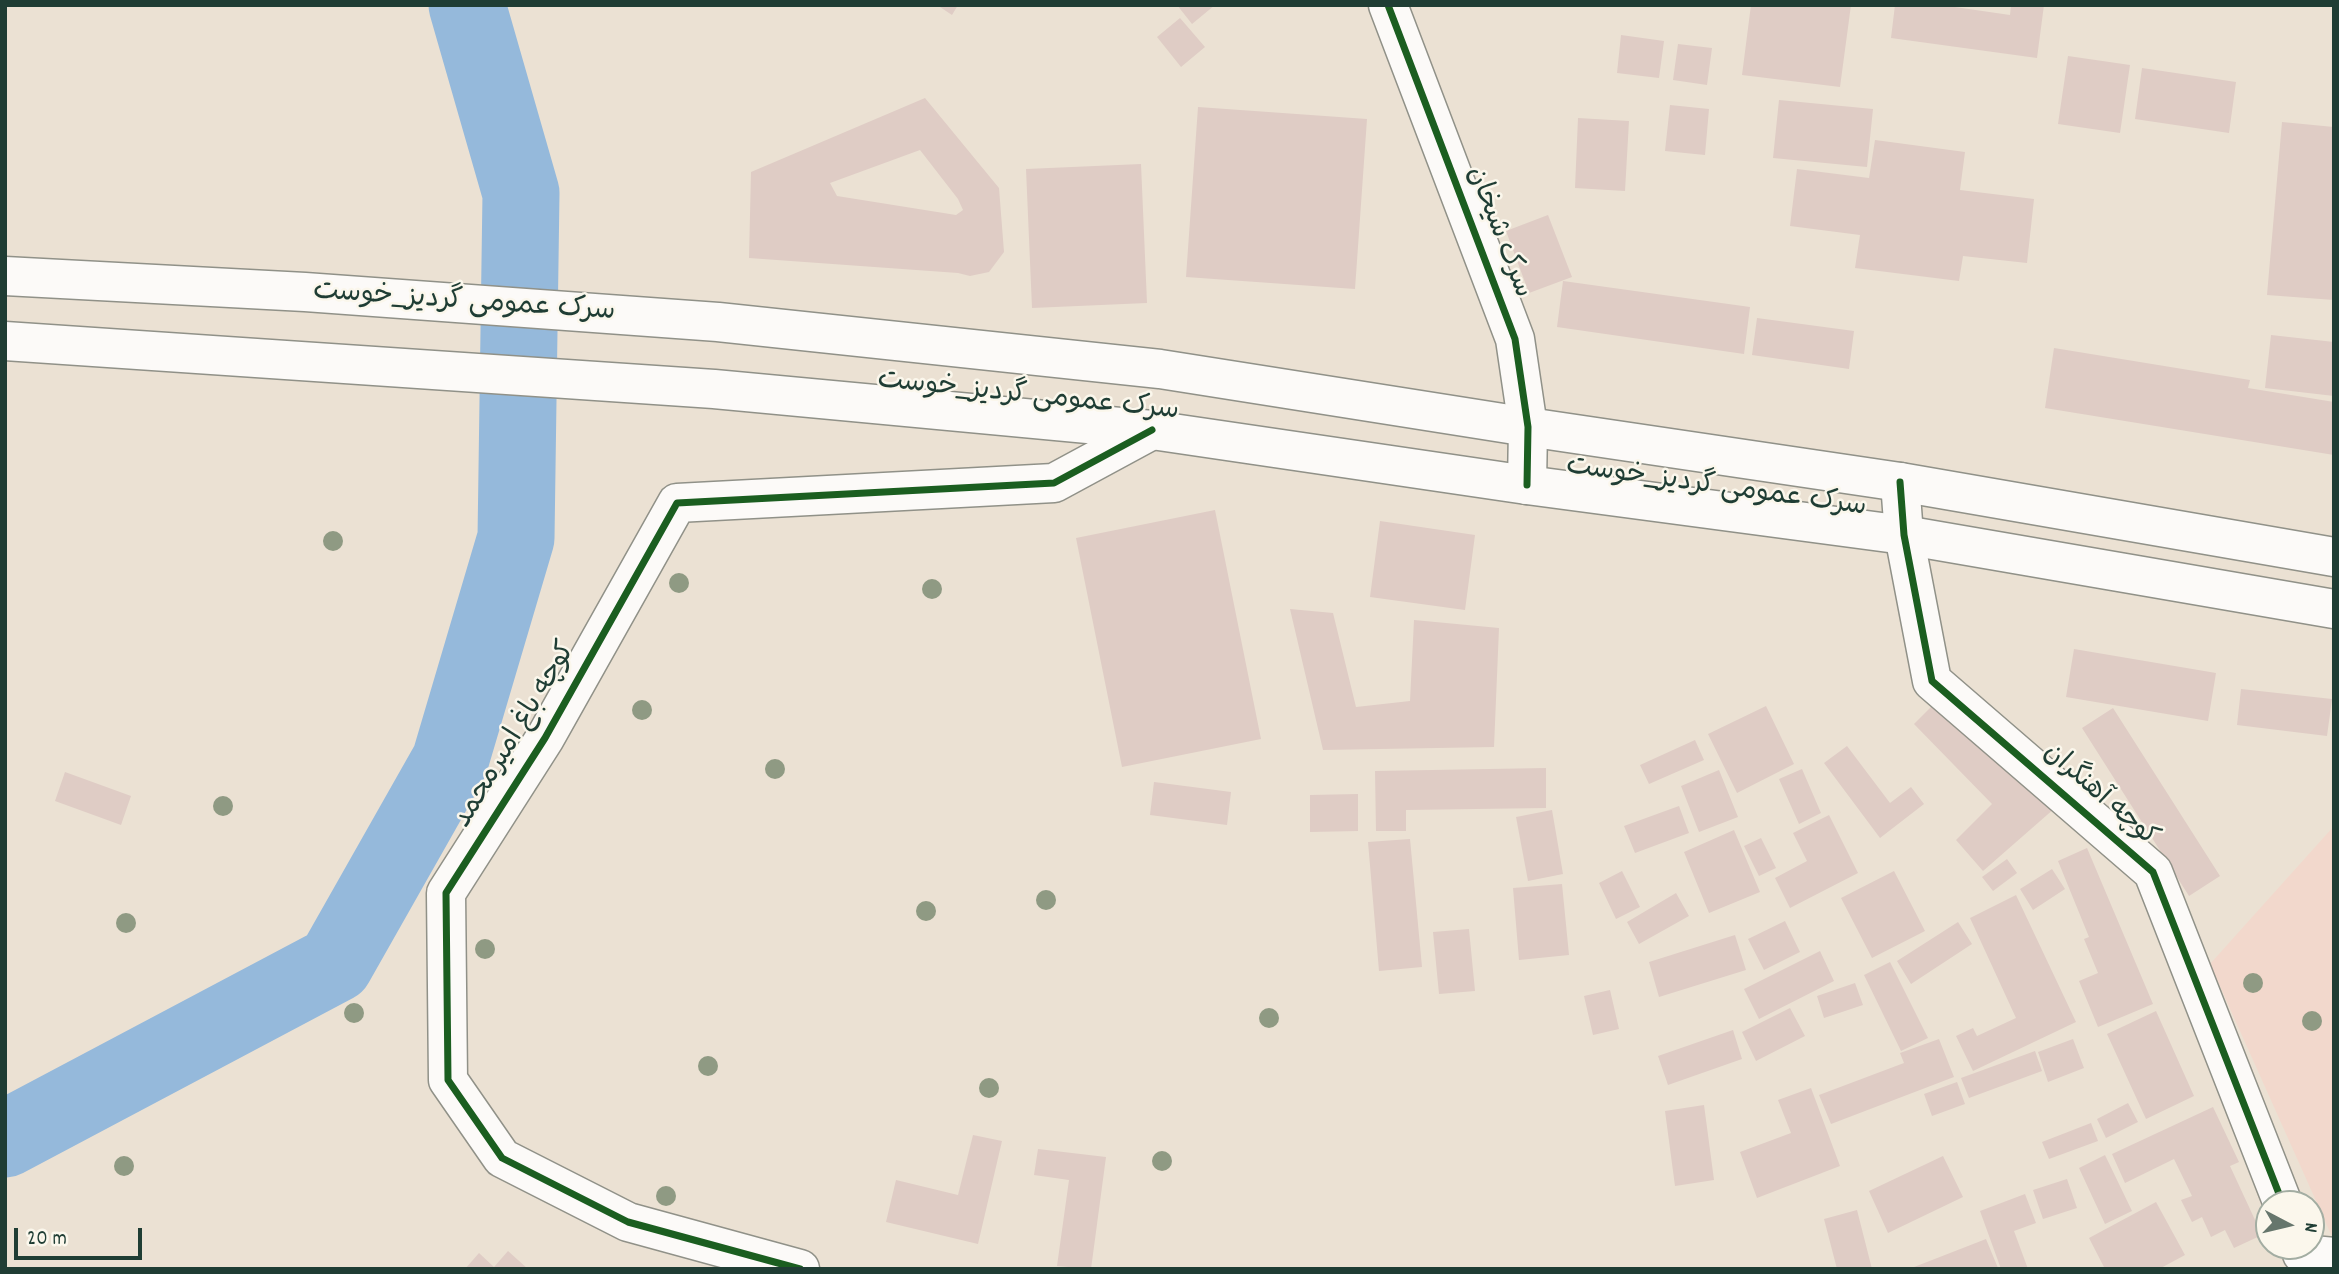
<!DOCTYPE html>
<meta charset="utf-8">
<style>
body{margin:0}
#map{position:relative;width:2339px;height:1274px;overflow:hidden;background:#ebe1d3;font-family:Dekko,sans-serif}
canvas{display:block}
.frame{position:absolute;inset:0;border:7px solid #1f3d34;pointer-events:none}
.north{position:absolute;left:2255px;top:1190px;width:70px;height:70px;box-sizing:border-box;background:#fbf7ec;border:2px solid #a3ada2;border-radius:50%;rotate:97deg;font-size:19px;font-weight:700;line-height:28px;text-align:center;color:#1f3d34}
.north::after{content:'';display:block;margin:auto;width:24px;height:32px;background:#66766c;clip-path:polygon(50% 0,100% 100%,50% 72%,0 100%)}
.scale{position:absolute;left:14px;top:1228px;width:128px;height:32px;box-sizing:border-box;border:4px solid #1f3d34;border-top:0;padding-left:9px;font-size:21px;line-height:24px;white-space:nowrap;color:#1f3d34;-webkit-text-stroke:5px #fbf7ec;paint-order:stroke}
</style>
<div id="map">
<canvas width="2339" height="1274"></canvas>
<div class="frame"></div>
<div class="north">N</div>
<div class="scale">20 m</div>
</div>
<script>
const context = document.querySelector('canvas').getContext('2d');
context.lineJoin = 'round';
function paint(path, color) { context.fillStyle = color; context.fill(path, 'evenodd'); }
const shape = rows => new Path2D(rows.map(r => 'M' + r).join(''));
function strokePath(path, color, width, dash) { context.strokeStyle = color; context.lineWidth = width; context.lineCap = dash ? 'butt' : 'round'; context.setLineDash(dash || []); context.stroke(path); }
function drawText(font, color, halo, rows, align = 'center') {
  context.font = font + ' Dekko,"Playpen Sans Arabic",sans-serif'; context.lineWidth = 5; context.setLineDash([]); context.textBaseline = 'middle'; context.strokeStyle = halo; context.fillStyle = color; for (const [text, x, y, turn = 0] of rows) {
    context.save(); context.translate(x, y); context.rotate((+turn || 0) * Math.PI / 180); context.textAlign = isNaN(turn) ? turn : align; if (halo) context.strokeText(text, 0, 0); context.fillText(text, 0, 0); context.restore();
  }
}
paint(shape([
 [2334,826,2334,1241,2210,964]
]), '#f2d8cc');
strokePath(shape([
 [5,1139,335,964,450,761,516,538,521,193,467,5]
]), '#95b9db', 77);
paint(shape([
 [937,5,958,5,952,15],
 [1177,5,1215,5,1192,24],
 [1751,5,1851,5,1840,87,1742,75],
 [1895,5,1941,5,2010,15,2011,5,2044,5,2037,58,1891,38],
 [1180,18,1205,47,1181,67,1157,37],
 [1621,35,1664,41,1659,78,1617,73],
 [1678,44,1712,48,1707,85,1673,80],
 [2068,56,2130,65,2120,133,2058,124],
 [2142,68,2236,82,2229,133,2135,119],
 [925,98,999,188,1004,252,989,272,970,276,958,273,749,258,751,172],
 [920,150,958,199,963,210,956,215,837,196,830,183],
 [1779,100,1873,109,1867,167,1773,158],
 [1670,105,1709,109,1705,155,1665,151],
 [1198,107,1367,119,1355,289,1186,277],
 [1578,118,1629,121,1625,191,1575,188],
 [2282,122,2334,127,2334,300,2267,295],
 [1875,140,1965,152,1960,190,2034,199,2027,263,1963,256,1959,281,1855,268,1860,235,1790,226,1797,169,1869,178],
 [1141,164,1147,303,1032,308,1026,169],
 [1548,215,1572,277,1529,293,1506,231],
 [1563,281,1750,307,1744,354,1557,327],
 [1757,318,1854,331,1849,369,1752,355],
 [2271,335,2334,342,2334,396,2265,388],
 [2054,348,2250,380,2248,388,2334,402,2334,455,2045,408],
 [1215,510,1261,739,1122,767,1076,538],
 [1380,521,1475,535,1465,610,1370,597],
 [1290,609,1333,613,1356,707,1410,701,1414,620,1499,628,1494,747,1323,750],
 [2074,649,2216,673,2208,721,2066,697],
 [2241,689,2332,699,2327,736,2237,725],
 [1936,702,2055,808,1983,871,1956,840,1992,804,1914,724],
 [1766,706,1794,764,1737,793,1708,734],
 [2113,708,2220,876,2189,896,2082,728],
 [1695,740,1704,760,1649,784,1640,765],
 [1847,746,1890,803,1911,787,1924,804,1880,838,1824,763],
 [1546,768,1546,808,1406,810,1406,831,1376,831,1375,771],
 [1802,769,1821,813,1799,824,1779,779],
 [1719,770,1738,817,1699,832,1681,786],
 [65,772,131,796,121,825,55,801],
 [1154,782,1231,792,1227,825,1150,815],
 [1358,794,1358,831,1310,832,1310,795],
 [1679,806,1689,833,1635,853,1624,826],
 [1552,810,1563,874,1528,881,1516,817],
 [1829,815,1858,873,1790,908,1775,878,1807,861,1793,833],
 [1734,830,1760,892,1709,913,1684,852],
 [1761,838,1776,868,1759,876,1744,846],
 [1410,839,1422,967,1379,971,1368,842],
 [2087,848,2153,1004,2098,1027,2079,981,2098,973,2084,939,2089,937,2058,861],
 [2007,859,2017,873,1993,891,1982,877],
 [2052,869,2065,889,2033,910,2020,889],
 [1622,871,1640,907,1616,919,1599,883],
 [1894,871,1925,931,1872,958,1841,898],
 [1562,884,1569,955,1519,960,1513,888],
 [1676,893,1689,916,1639,944,1627,922],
 [2016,895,2076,1022,1973,1071,1956,1036,1973,1028,1977,1036,2016,1018,1970,918],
 [1785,921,1800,952,1764,970,1748,939],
 [1958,922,1972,944,1911,984,1897,961],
 [1469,929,1475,991,1439,994,1433,932],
 [1735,935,1746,970,1659,997,1649,962],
 [1820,951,1834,981,1759,1019,1744,989],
 [1890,962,1928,1038,1901,1051,1864,975],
 [1855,983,1863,1005,1824,1018,1817,996],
 [1610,990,1619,1029,1593,1035,1584,996],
 [1790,1008,1805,1036,1756,1061,1742,1032],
 [2156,1011,2194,1096,2146,1119,2107,1034],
 [1733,1030,1742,1059,1668,1085,1658,1056],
 [1939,1039,1954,1077,1831,1124,1819,1095,1904,1063,1900,1053],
 [2073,1039,2084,1068,2048,1082,2038,1052],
 [2035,1051,2042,1071,1969,1098,1961,1078],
 [1957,1082,1965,1104,1932,1116,1924,1094],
 [1811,1088,1840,1166,1757,1198,1740,1152,1791,1133,1778,1100],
 [2128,1103,2138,1122,2106,1138,2097,1119],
 [1704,1105,1714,1180,1675,1186,1665,1111],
 [2213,1107,2239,1162,2230,1166,2262,1235,2234,1248,2225,1230,2211,1237,2202,1217,2192,1222,2181,1200,2192,1196,2174,1159,2125,1183,2112,1154],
 [2091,1123,2098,1141,2049,1159,2042,1142],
 [973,1135,1002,1141,978,1244,886,1222,896,1180,958,1195],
 [1038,1149,1106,1157,1091,1269,1057,1266,1069,1180,1034,1175],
 [2105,1155,2132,1211,2105,1224,2079,1168],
 [1943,1156,1963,1197,1888,1233,1869,1191],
 [2067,1179,2077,1208,2043,1219,2033,1190],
 [2025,1194,2036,1223,2014,1231,2028,1269,2001,1269,1980,1211],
 [2156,1202,2185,1255,2159,1269,2105,1269,2089,1238],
 [1857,1210,1872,1269,1837,1269,1824,1219],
 [1986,1239,1998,1268,1909,1269],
 [508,1251,528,1269,465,1269,479,1253,494,1267]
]), '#dfccc5');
const minor = shape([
 [1388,5,1515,339,1528,427,1527,485],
 [1900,482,1904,535,1932,681,2153,872,2283,1204],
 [2302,1254,2334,1257],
 [800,1269,628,1222,502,1158,448,1080,446,893,545,738,677,503,1054,483,1152,430]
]);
const highway = shape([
 [5,276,305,292,718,322,1160,369,1528,427,1900,482,2334,557],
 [5,341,714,389,1152,430,1527,485,1904,535,2334,609]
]);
strokePath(minor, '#909188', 41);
strokePath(highway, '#909188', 41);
strokePath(minor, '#fcfaf8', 38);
strokePath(highway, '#fcfaf8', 38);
strokePath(shape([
 [1388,5,1515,339,1528,427,1527,485],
 [1900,482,1904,535,1932,681,2153,872,2283,1204],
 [800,1269,628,1222,502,1158,448,1080,446,893,545,738,677,503,1054,483,1152,430]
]), '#1b5e20', 7);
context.fillStyle = '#8f9a83';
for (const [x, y] of [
 [333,541],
 [679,583],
 [932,589],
 [642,710],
 [775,769],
 [223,806],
 [1046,900],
 [926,911],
 [126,923],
 [485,949],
 [2253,983],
 [354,1013],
 [1269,1018],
 [2312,1021],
 [708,1066],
 [989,1088],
 [1162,1161],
 [124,1166],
 [666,1196]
]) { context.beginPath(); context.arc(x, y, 10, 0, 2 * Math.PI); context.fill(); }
drawText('28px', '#1f3d34', '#fbf7ec', [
 ["سرک شیخان",1497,233,69],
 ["سرک عمومی گردیز_خوست",464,304,4],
 ["سرک عمومی گردیز_خوست",1028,398,6],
 ["سرک عمومی گردیز_خوست",1716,489,8],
 ["کوچه باغ امیرمحمد",517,736,-59],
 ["کوچه آهنگران",2099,797,41]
]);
</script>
